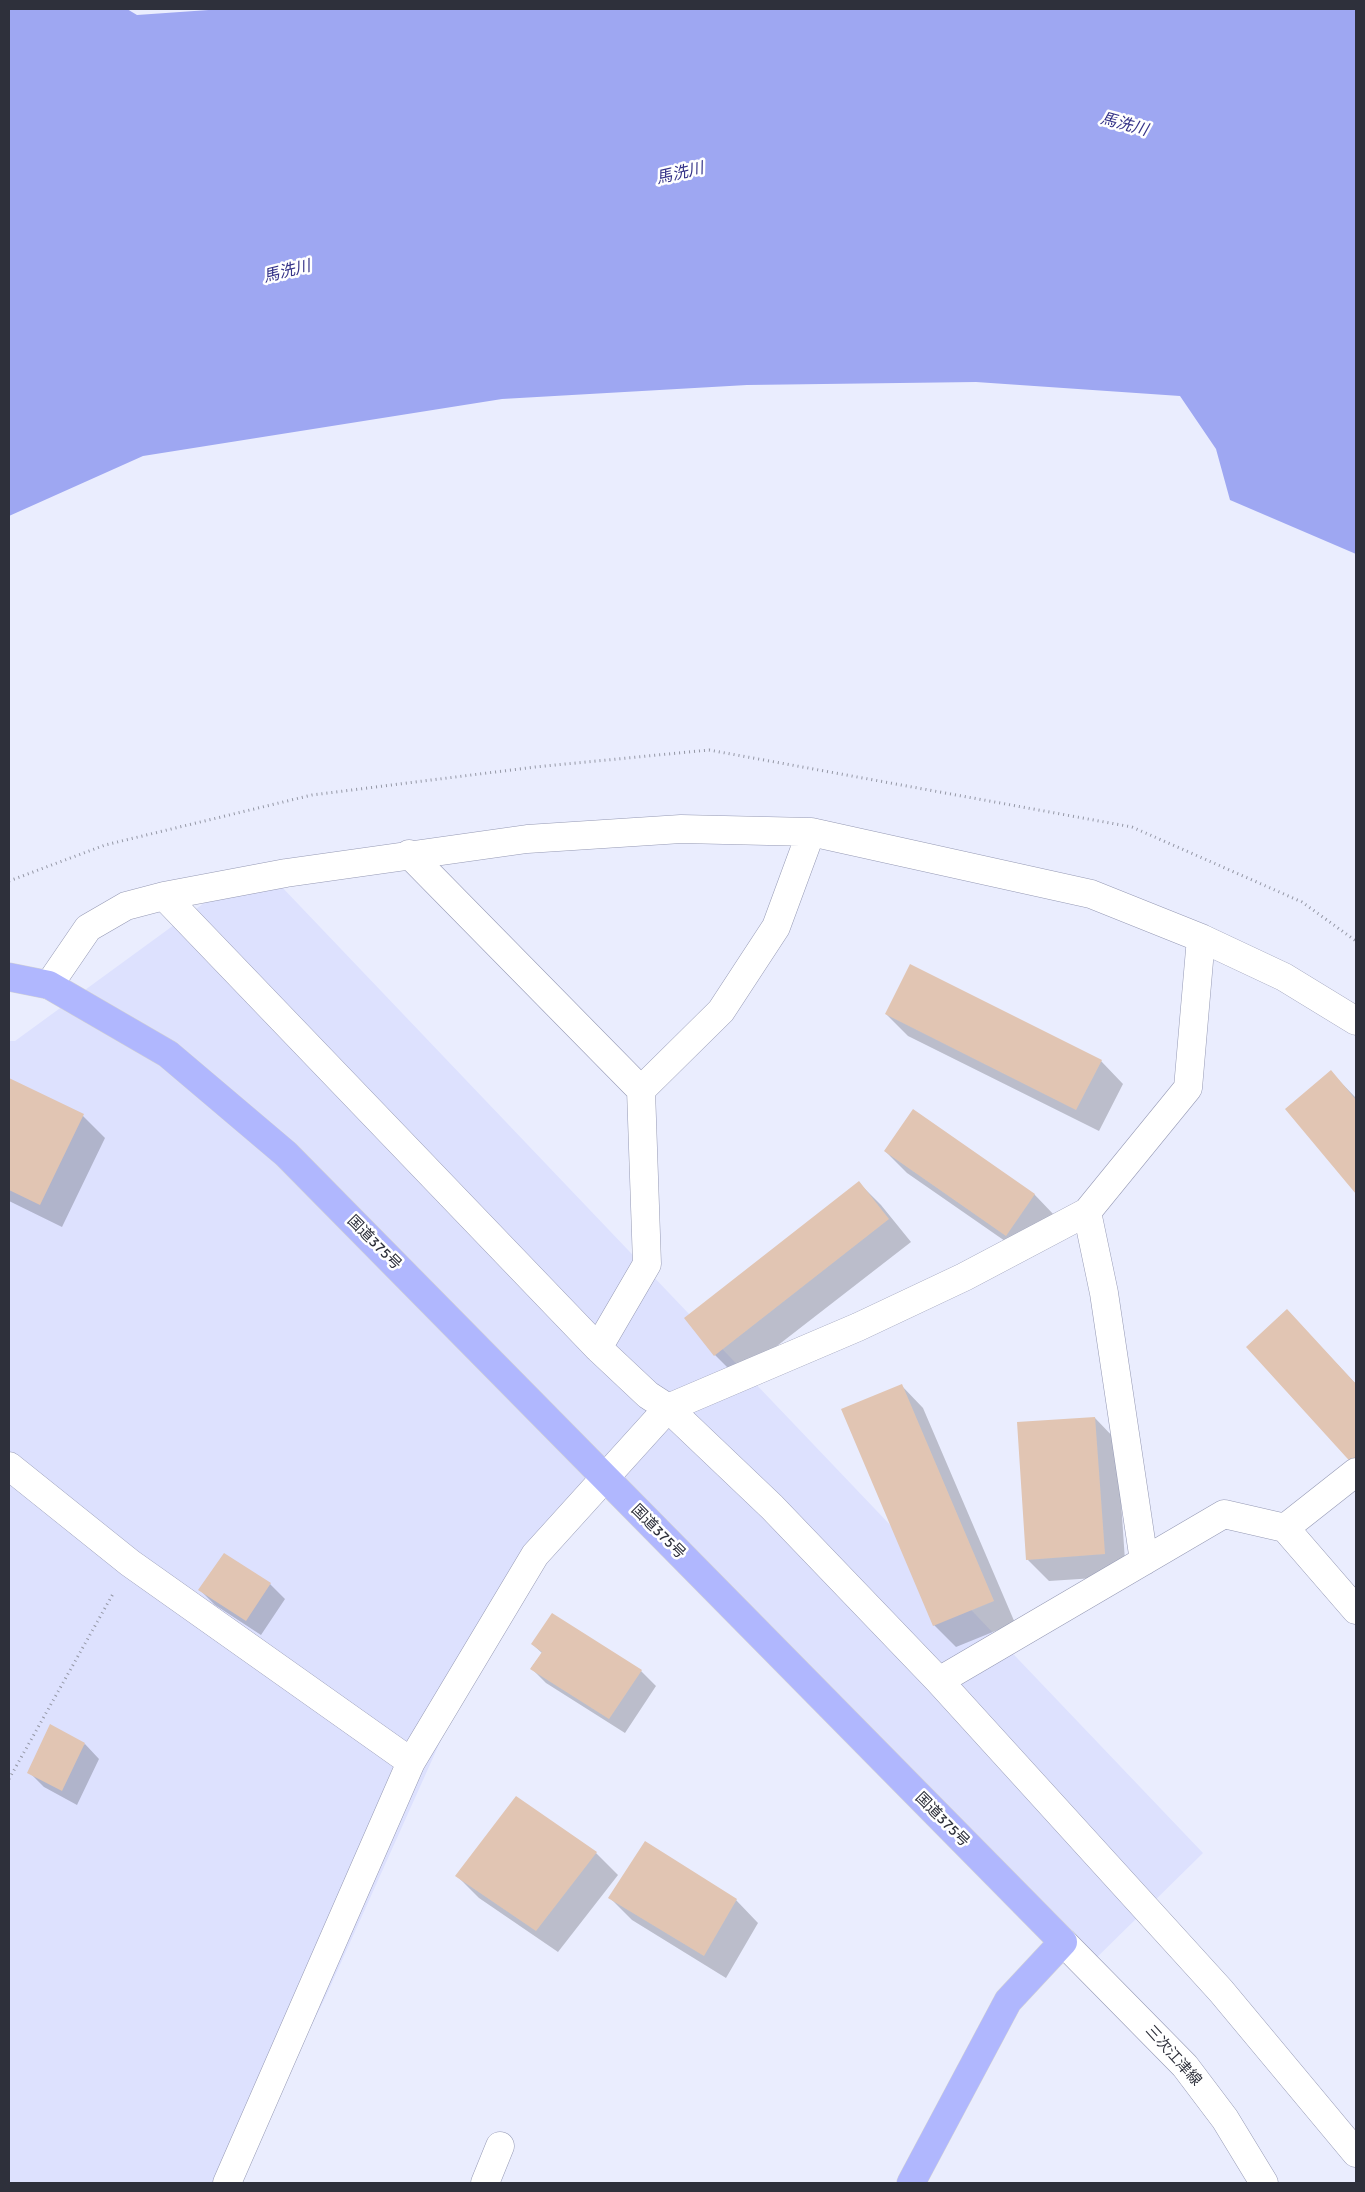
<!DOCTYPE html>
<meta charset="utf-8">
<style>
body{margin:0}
#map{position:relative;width:1365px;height:2192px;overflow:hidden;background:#eaedfe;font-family:Signika,sans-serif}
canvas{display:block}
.frame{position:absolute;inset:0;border:10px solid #2e303b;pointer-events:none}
</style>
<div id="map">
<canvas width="1365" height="2192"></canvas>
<div class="frame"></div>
</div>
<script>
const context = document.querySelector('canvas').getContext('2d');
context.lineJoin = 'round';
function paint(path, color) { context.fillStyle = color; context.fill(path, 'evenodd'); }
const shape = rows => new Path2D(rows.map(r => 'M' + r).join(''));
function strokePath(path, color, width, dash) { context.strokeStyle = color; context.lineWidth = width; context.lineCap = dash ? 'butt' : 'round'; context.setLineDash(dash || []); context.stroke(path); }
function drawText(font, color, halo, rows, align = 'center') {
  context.font = font + ' Signika,"Noto Sans JP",sans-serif'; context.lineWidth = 5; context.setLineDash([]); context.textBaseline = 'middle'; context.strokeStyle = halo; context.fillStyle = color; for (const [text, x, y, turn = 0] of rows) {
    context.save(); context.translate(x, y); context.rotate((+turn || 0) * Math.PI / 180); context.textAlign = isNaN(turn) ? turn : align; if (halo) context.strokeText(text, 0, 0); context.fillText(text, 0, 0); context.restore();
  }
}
paint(shape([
 [259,863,1203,1853,1083,1971,602,1477,476,1662,326,1996,234,2183,9,2183,9,1041,15,1041]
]), '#dde1fe');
paint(shape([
 [9,9,127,9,137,15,223,9,1356,9,1356,554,1230,500,1216,449,1180,396,976,382,747,385,502,399,143,456,9,516]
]), '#9ea7f2');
paint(shape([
 [886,1014,1101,1061,1123,1084,1099,1131,908,1036],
 [1331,1072,1356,1098,1356,1192,1287,1109],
 [9,1079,83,1116,105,1138,62,1227,9,1201],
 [885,1151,1034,1194,1056,1217,1028,1257,907,1173],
 [859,1183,881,1205,911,1242,737,1377,715,1355,686,1318],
 [1287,1311,1356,1384,1356,1466],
 [901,1385,923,1408,1015,1623,956,1647,934,1625],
 [1095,1418,1117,1441,1126,1576,1049,1581,1027,1559],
 [224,1555,270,1584,285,1599,261,1635,215,1605,200,1590],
 [552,1614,641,1671,656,1686,625,1733,546,1683,531,1668,542,1653,532,1644],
 [85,1744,99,1759,77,1805,44,1787,29,1772],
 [596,1853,618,1875,558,1952,479,1898,457,1876],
 [610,1898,736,1900,758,1923,726,1978,632,1920]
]), '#0003');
paint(shape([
 [910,964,1102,1060,1076,1110,885,1014],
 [1331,1070,1356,1100,1356,1194,1285,1109],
 [9,1078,84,1114,40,1205,9,1190],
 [913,1109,1035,1194,1006,1236,884,1151],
 [859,1181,889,1219,714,1356,684,1318],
 [1287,1309,1356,1384,1356,1468,1246,1347],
 [902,1384,994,1601,933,1626,841,1409],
 [1095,1417,1105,1554,1026,1560,1017,1422],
 [224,1553,271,1583,246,1621,198,1590],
 [552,1613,642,1670,609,1719,530,1669,542,1652,531,1644],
 [50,1724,85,1743,62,1791,27,1773],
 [516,1796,597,1852,536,1931,455,1876],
 [645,1841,737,1899,704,1956,608,1898]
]), '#e1c5b3');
const minor = shape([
 [409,854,641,1090,647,1264,598,1348],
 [164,896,598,1348,648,1395,668,1408,772,1507,939,1681,1221,1991,1356,2153],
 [49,985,88,928,126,906,164,896,286,873,527,839,681,829,811,832,1091,894,1201,938,1284,977,1356,1021],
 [641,1090,721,1011,776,927,811,832],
 [1087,1212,1104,1293,1144,1561],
 [9,1466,130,1563,411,1762],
 [1285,1528,1356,1472],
 [939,1681,1224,1514,1285,1528,1356,1610],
 [227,2183,411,1762,535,1555,668,1408,858,1327,964,1277,1087,1212,1188,1088,1201,938],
 [485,2183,500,2146]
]);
const secondary = shape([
 [1063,1942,1185,2066,1225,2119,1264,2183]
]);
const trunk = shape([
 [9,977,49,985,168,1054,286,1154,1063,1942,1008,2001,911,2183]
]);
strokePath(minor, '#9599b4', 29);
strokePath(secondary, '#9599b4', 29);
strokePath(trunk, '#d1d1d4', 29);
strokePath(shape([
 [9,881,105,845,312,795,535,767,709,750,1132,827,1302,902,1356,941],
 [9,1779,114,1592]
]), '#9497a5', 3, [1, 4]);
strokePath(minor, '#fff', 28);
strokePath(secondary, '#fff', 28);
strokePath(trunk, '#b0b7fe', 28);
drawText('15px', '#2e303b', '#fff', [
 ["国道375号",374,1243,45],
 ["国道375号",658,1532,45],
 ["国道375号",942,1820,45],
 ["三次江津線",1173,2056,48]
]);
drawText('italic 16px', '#353388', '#fff', [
 ["馬洗川",1124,125,15],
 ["馬洗川",680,174,-13],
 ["馬洗川",287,272,-14]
]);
</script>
